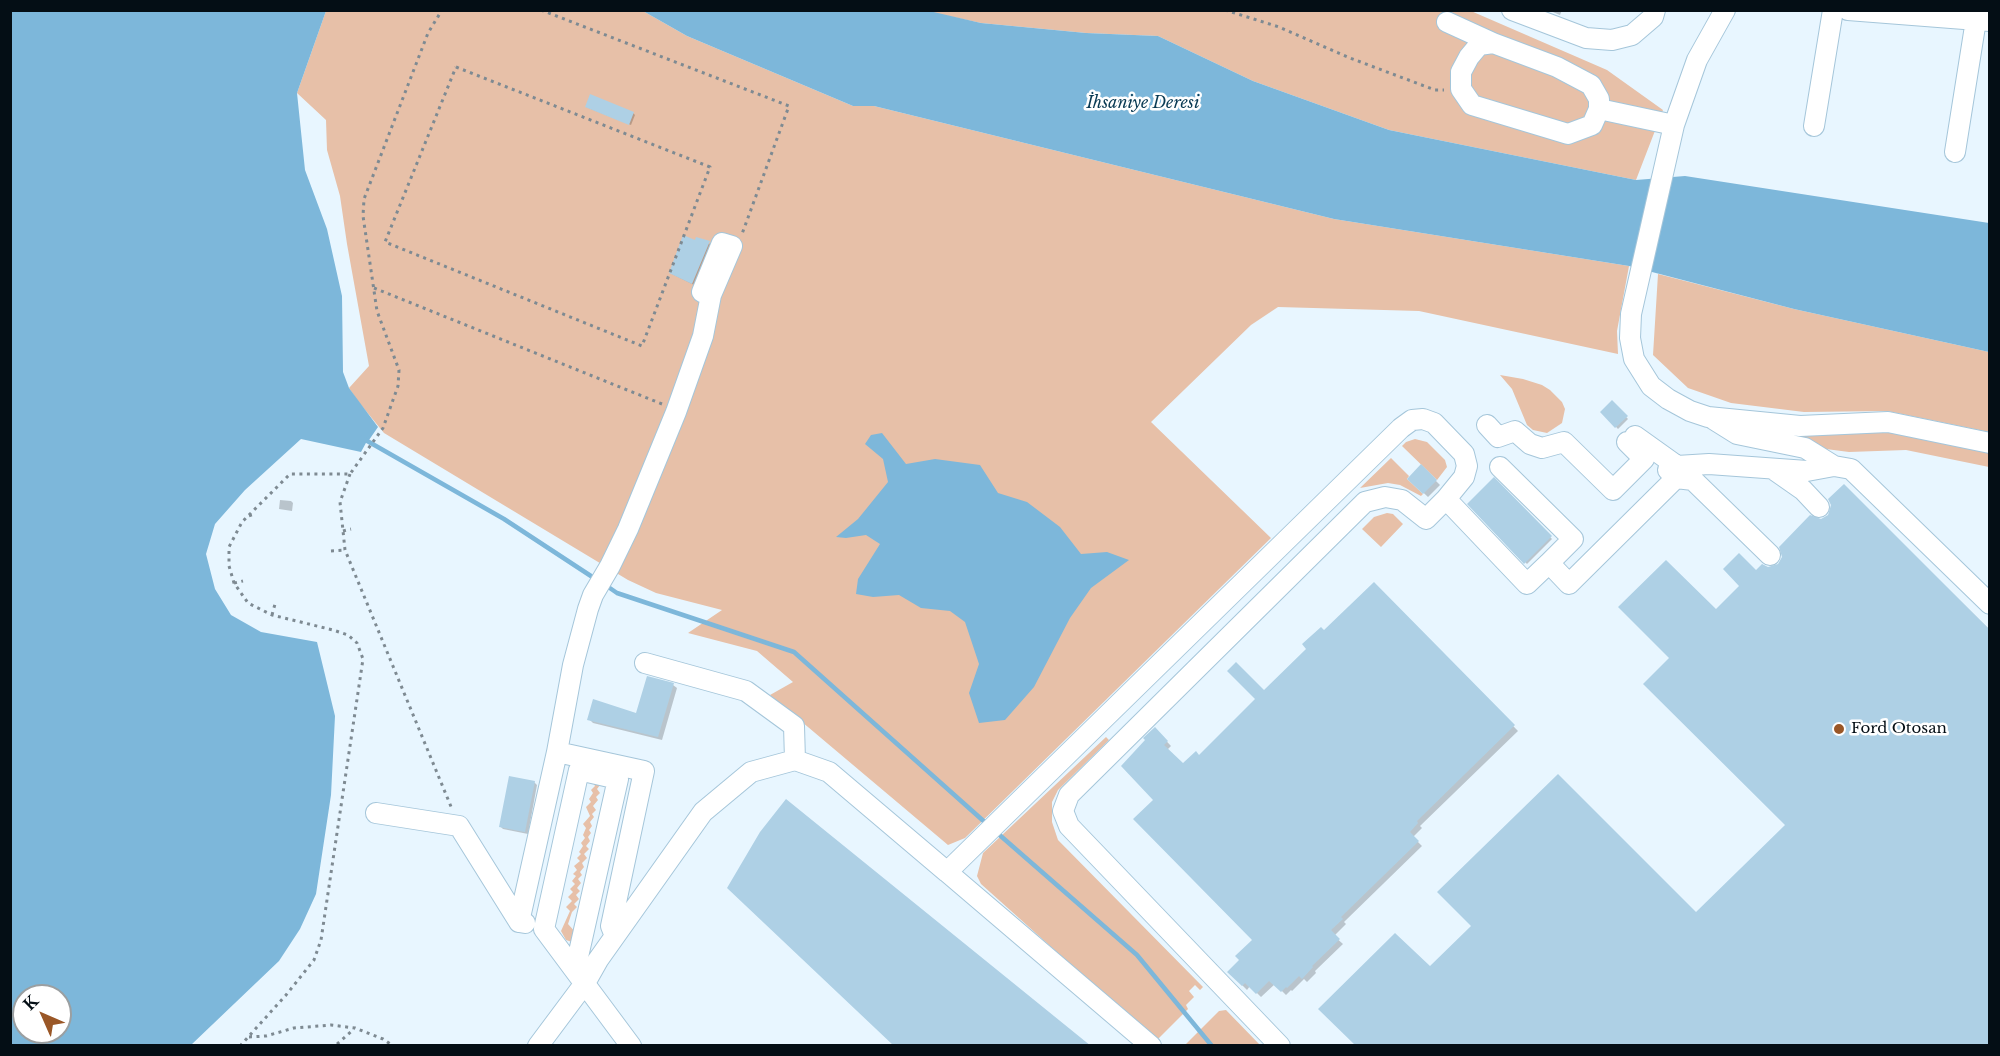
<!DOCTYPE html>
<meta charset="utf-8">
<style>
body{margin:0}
#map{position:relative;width:2000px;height:1056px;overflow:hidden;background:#e8f6ff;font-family:"Libre Baskerville",serif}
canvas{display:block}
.frame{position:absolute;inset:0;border:12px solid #040e15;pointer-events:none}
.north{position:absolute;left:12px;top:984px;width:60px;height:60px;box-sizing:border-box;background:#fff;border:2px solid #9b9fa1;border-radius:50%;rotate:315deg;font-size:16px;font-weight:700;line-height:24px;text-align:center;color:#040e15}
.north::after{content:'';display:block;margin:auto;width:21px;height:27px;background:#9a5727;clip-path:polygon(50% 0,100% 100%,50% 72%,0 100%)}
</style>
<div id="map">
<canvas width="2000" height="1056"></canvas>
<div class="frame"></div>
<div class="north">K</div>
</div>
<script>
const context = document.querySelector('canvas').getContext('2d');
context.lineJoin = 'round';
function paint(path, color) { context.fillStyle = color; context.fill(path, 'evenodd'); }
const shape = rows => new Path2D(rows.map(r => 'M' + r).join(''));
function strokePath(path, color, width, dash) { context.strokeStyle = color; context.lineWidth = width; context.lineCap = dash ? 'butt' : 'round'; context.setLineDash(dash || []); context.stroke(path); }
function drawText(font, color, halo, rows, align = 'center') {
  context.font = font + ' "Libre Baskerville",serif'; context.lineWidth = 5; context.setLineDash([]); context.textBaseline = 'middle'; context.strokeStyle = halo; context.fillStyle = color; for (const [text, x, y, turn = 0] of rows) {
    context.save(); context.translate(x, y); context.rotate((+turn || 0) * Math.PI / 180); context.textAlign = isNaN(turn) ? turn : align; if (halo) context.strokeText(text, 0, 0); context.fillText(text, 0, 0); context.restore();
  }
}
paint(shape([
 [326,11,643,11,687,36,853,106,874,106,1334,219,1629,266,1617,331,1618,354,1419,311,1278,307,1251,325,1151,422,1271,538,965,838,948,845,770,695,793,682,757,651,688,633,722,610,656,593,628,580,384,433,357,400,349,388,369,366,347,244,340,196,327,150,326,120,297,93],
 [925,11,1471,11,1607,70,1663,110,1636,180,1389,130,1253,81,1158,36,1086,33,981,23],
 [1658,274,1794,309,1989,352,1989,432,1887,411,1804,412,1731,403,1688,388,1653,355],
 [1500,375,1523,379,1542,385,1550,390,1562,402,1565,409,1562,423,1547,433,1533,430,1527,425,1512,389],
 [1890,431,1989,452,1989,467,1906,450,1849,452,1826,449,1809,445,1798,434],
 [1415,439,1427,442,1445,460,1447,467,1437,480,1402,446,1406,442],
 [1391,458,1409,476,1407,479,1423,494,1421,496,1400,485,1388,483,1360,488],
 [1387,513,1393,514,1403,524,1381,547,1362,529,1374,517],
 [1106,737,1109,740,1058,790,1052,802,1052,822,1058,840,1203,987,1200,990,1195,985,1189,991,1194,997,1186,1005,1188,1009,1156,1041,981,884,977,876,983,853],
 [593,782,600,785,597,789,600,793,596,797,598,800,593,806,596,810,592,814,594,817,590,822,592,826,589,830,591,833,588,837,590,841,586,846,589,849,584,854,587,858,582,863,584,867,580,872,582,875,578,879,581,883,577,888,580,891,576,895,579,899,574,904,577,907,572,912,568,924,577,934,572,942,566,940,561,931,570,911,566,907,572,901,568,897,573,892,570,889,575,884,572,881,576,876,573,874,577,870,574,866,580,861,577,858,581,854,579,852,583,846,581,843,585,838,583,835,586,828,583,824,590,816,586,807,591,802,589,799,593,793,591,790,595,786],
 [1226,1010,1260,1045,1185,1045,1219,1011]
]), '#e7c0a8');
paint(shape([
 [925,10,981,23,1086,33,1158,36,1253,81,1389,130,1636,180,1685,176,1989,223,1989,352,1794,309,1629,266,1334,219,874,106,853,106,687,36,643,11],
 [10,11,326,11,297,93,305,170,327,229,342,296,343,372,349,388,378,427,369,440,364,439,367,441,361,452,301,439,245,490,215,524,206,554,215,589,231,615,261,632,317,642,335,716,331,795,316,894,300,929,279,961,191,1045,11,1045],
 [24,996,60,996,60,1032,24,1032],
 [882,433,906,464,935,459,980,465,998,493,1027,502,1060,527,1081,554,1107,552,1129,560,1091,588,1070,618,1034,687,1005,720,979,723,969,693,979,664,965,622,950,611,921,608,899,595,873,597,856,594,858,579,880,544,866,535,846,538,836,537,858,519,888,482,883,459,865,444,871,435]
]), '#7db7da');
paint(shape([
 [1548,10,1562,10,1560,15],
 [586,107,633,113,635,115,631,125],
 [696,242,711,244,694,285,672,274],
 [1612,402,1628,419,1618,429,1602,412],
 [1421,466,1440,485,1428,497,1409,479],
 [1494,480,1552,539,1527,564,1469,504],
 [1844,486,1990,630,1990,1046,1358,1046,1430,968,1696,914,1787,825,1716,611,1756,572,1779,565,1821,520,1829,516],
 [280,500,291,501,293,503,292,511,279,509],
 [1374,584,1518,731,1420,826,1422,828,1413,837,1422,846,1344,922,1346,924,1334,936,1343,944,1315,971,1316,973,1307,982,1304,979,1292,991,1291,990,1286,995,1275,984,1261,997,1250,986,1247,990,1229,972,1241,960,1254,940,1155,800,1155,729,1171,746,1167,750,1183,766,1199,757],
 [673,685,677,688,662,740,593,723,589,719,637,715],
 [534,782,537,785,528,834,503,829,500,826]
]), '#0003');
strokePath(shape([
 [362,438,504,519,597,580],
 [604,584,617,593,794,652,988,825],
 [995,831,1137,955,1212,1046]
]), '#7db7da', 4.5);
paint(shape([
 [590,94,634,112,629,125,585,107],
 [683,235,695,240,696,237,710,241,692,284,669,273],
 [1612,400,1628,416,1615,428,1600,412],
 [1421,464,1437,480,1423,494,1407,479],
 [1494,477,1552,536,1524,564,1467,504],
 [1844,484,1989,629,1989,1046,1356,1046,1318,1009,1395,933,1430,966,1471,926,1437,892,1558,774,1696,912,1785,825,1643,684,1669,658,1618,607,1666,560,1716,609,1739,586,1723,569,1739,553,1756,570,1762,564,1768,567,1778,564,1782,557,1779,547,1810,515,1821,519,1828,515,1831,505,1828,499],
 [1374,582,1515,725,1417,821,1418,823,1410,832,1419,841,1341,917,1343,919,1331,930,1340,939,1312,966,1313,967,1302,979,1299,976,1287,988,1286,987,1281,992,1269,981,1256,994,1245,983,1242,986,1227,972,1239,960,1235,956,1252,940,1133,819,1153,800,1121,766,1145,740,1143,738,1155,727,1168,741,1164,745,1183,763,1196,751,1199,755,1255,699,1227,671,1236,662,1264,690,1306,649,1302,644,1321,627,1324,630],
 [647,676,674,683,658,737,587,720,593,699,636,713],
 [509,776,535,781,525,832,499,827],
 [786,799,1091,1046,894,1046,727,888,760,832]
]), '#aed0e5');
const minor = shape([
 [1512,10,1586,38,1612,40,1632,35,1653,17,1655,10],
 [1725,10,1697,60,1674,125,1631,314,1630,338,1634,359,1651,386,1668,399,1690,411,1708,417,1800,426,1888,422,1990,443],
 [1848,10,1990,21],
 [1447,22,1493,43],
 [1599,109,1599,99,1591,85,1557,67,1493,43,1479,45,1469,57,1461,72,1461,89,1472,105,1568,134,1592,125,1599,109,1674,125],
 [1814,126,1833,10],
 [1955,152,1976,20],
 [1713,419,1737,434,1805,448,1834,466,1851,469,1990,604],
 [1487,425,1498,437,1515,431,1530,444,1542,448,1564,442,1613,490,1644,459,1627,442],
 [1635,436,1677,466,1709,464,1807,471,1834,466],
 [1500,467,1573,539,1549,563,1569,584,1676,478],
 [1773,469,1803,490,1819,507],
 [1668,470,1676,478,1693,480,1770,555],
 [1446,499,1527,584,1549,563],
 [645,663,746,691,794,726,795,760],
 [557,752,573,665,588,609,593,595,610,566,628,529,676,412,703,336,711,295,732,246,722,243,702,292,711,295],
 [376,813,459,826,519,922,525,923],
 [519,922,557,752,644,771,611,926,615,936],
 [575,970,618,779,579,770,544,929,631,1046],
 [538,1046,585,983,598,960,703,812,751,772,795,760,829,772,947,872],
 [1151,1046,947,872,1401,428,1412,420,1423,419,1434,423,1464,454,1467,466,1464,477,1446,499,1426,519,1402,500,1385,497,1365,502,1069,795,1063,811,1069,826,1280,1046]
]);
strokePath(minor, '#a5c6da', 22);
strokePath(shape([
 [541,10,789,106,742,234],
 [1225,10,1279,27,1350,58,1435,90,1444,90],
 [456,67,710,167,642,346,385,242,456,67],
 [374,288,662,404],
 [350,474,340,502,345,550,452,809],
 [250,514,252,520],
 [343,531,351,529],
 [331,551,345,550],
 [234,583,243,581],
 [272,615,275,604],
 [249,1037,266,1036,294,1028,331,1025,355,1028,383,1039,393,1046],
 [337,1044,354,1029],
 [240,1046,286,995,314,960,321,940,363,659,357,643,348,635,333,630,272,615,248,603,234,583,229,566,229,547,242,522,290,474,350,474,383,428,398,386,399,370,377,311,363,216,364,199,428,33,442,10]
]), '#7e8a92', 3, [3, 4.5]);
strokePath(minor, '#fff', 20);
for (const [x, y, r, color] of [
 [1839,729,6,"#9a5727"]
]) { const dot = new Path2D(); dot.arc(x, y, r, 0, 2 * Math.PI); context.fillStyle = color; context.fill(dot); strokePath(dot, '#fff', 2); }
drawText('15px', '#040e15', '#fff', [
 ["Ford Otosan",1851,729]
], 'left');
drawText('italic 16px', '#093a53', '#fff', [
 ["İhsaniye Deresi",1143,103]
]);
</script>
